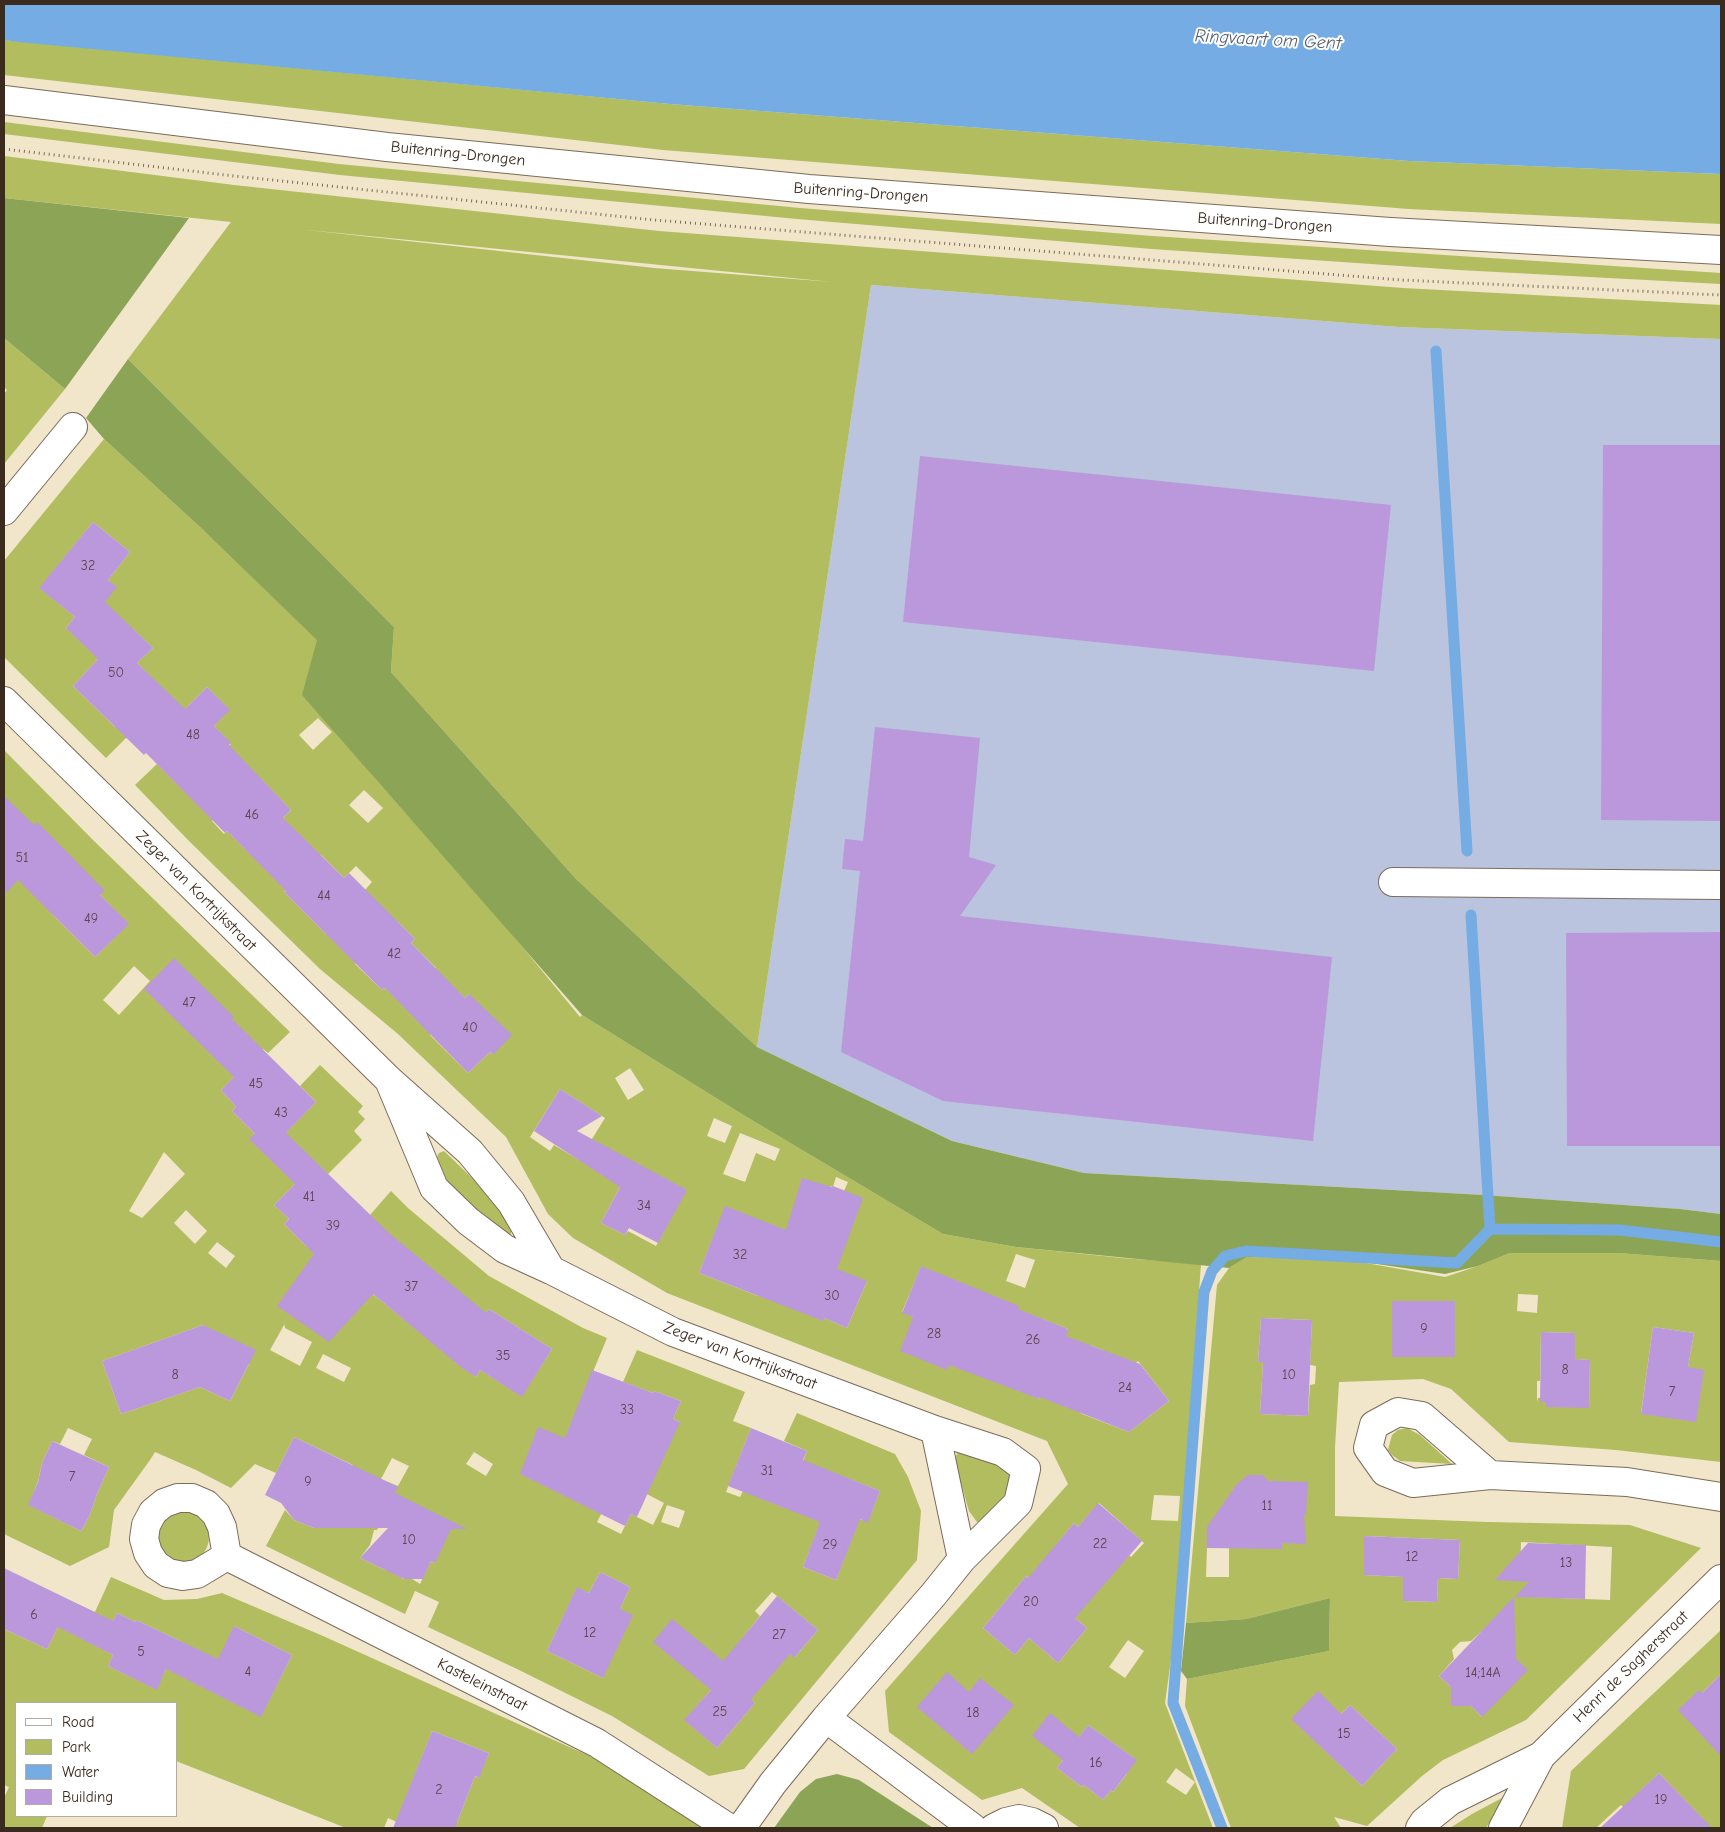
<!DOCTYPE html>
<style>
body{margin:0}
#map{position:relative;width:1725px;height:1832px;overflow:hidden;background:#f1e5ca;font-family:"Comic Neue",sans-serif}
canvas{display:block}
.frame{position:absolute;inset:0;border:5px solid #3b2a1e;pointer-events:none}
.legend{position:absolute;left:15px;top:1702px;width:162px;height:115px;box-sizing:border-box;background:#fff;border:1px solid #b1aaa5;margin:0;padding:6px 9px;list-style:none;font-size:15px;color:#3b2a1e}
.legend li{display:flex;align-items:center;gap:10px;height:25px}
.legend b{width:25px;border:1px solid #b1aaa5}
</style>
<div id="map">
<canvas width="1725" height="1832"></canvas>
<div class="frame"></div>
<ul class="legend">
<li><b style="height:6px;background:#fff"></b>Road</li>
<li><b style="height:14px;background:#b1bd5f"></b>Park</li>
<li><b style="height:14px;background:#75ace4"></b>Water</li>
<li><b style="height:14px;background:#bb98dc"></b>Building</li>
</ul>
</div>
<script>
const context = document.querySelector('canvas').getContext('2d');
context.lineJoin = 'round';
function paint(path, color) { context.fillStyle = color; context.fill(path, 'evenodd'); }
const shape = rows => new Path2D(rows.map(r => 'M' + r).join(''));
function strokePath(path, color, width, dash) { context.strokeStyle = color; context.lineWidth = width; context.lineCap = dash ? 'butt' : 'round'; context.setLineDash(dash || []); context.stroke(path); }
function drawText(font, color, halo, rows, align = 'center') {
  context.font = font + ' "Comic Neue",sans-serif'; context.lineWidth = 4; context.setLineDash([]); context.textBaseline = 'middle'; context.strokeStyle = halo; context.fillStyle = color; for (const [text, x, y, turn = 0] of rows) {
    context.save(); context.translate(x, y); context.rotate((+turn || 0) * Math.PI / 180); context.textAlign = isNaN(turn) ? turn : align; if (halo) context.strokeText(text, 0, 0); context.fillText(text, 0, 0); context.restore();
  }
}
paint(shape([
 [871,285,1399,327,1721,339,1721,1214,1680,1209,1484,1195,1084,1173,952,1141,757,1047]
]), '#bac4de');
paint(shape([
 [4,40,670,104,1409,161,1721,174,1721,224,1409,209,663,150,4,75],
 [4,122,339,164,800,208,1152,236,1721,273,1721,284,1459,270,1152,249,797,219,340,175,4,134],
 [4,156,234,185,659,231,1403,288,1721,305,1721,339,1399,327,871,285,757,1047,576,879,391,672,394,627,128,359,231,222,4,198],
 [307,230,308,230,832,282,654,268],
 [4,338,65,389,4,464,4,394,7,390,4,387],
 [104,439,201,528,318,640,372,775,506,927,580,1017,582,1015,745,1116,943,1234,1016,1247,1122,1258,1201,1264,1173,1645,1165,1703,1213,1828,1080,1828,1022,1788,982,1800,889,1732,885,1691,1068,1484,1047,1441,667,1293,573,1238,548,1214,506,1137,398,1034,320,969,189,841,135,785,157,764,185,792,196,778,231,744,214,726,229,710,207,687,188,706,180,718,163,701,106,758,4,657,4,561],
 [93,522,130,552,108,580,116,587,77,636,66,628,75,617,40,588],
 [133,629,153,648,137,663,158,684,115,727,73,686,98,659],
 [318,718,332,732,313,750,299,735],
 [258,776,291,810,249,853,227,831,224,834,212,821],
 [364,790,383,808,368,823,349,805],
 [321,855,344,878,356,866,372,882,326,934,284,892],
 [398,922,415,939,411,943,436,968,401,1003,385,988,382,990,355,964],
 [459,992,465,998,469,994,493,1055,490,1052,468,1073,430,1035,444,1021,437,1014],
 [630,1068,644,1090,628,1100,615,1078],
 [560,1089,605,1118,579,1160,554,1145,550,1151,530,1137],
 [714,1118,732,1126,725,1143,707,1136],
 [740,1133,780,1149,775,1161,756,1153,745,1182,723,1174],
 [633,1162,686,1190,656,1246,628,1231,625,1235,601,1223],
 [836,1177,848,1182,844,1191,817,1217,830,1186,833,1187],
 [718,1225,758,1296,699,1273],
 [1016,1254,1035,1260,1025,1288,1006,1281],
 [921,1267,978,1290,913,1317,902,1312],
 [867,1281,847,1328,824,1318],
 [1014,1308,1068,1329,1039,1399,1024,1392],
 [1090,1345,1103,1350,1095,1370,1122,1375,1138,1361,1169,1401,1129,1432,1082,1414,1066,1403],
 [1154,1495,1180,1496,1178,1521,1151,1520],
 [1099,1503,1144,1543,1131,1557,1129,1555,1055,1546,1074,1523,1078,1527],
 [1026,1576,1087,1628,1058,1663,1029,1638,1015,1655,983,1628],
 [1128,1640,1144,1651,1125,1678,1109,1667],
 [1088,1725,1134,1758,1126,1775,1113,1792,1111,1790,1103,1800,1084,1785,1082,1787,1057,1768],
 [1176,1768,1195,1782,1186,1795,1166,1782],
 [4,750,94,841,290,1032,268,1053,263,1049,221,1090,236,1107,232,1111,255,1134,265,1154,316,1102,300,1086,320,1065,363,1106,358,1112,365,1119,354,1131,362,1140,328,1174,316,1163,274,1205,289,1219,284,1224,306,1246,370,1215,391,1191,408,1208,489,1276,583,1328,607,1338,568,1432,680,1422,673,1419,681,1401,654,1391,653,1393,623,1382,637,1350,745,1392,733,1421,751,1428,726,1492,740,1497,743,1491,785,1508,807,1451,784,1441,797,1413,895,1454,908,1477,921,1511,917,1560,744,1769,709,1776,612,1716,517,1669,428,1627,439,1602,415,1591,405,1614,266,1546,285,1510,294,1520,314,1528,353,1465,294,1437,276,1473,255,1464,231,1488,196,1470,155,1452,150,1460,114,1510,109,1547,70,1566,4,1534],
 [104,891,100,895,128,924,95,957,53,915],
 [134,966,150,981,119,1015,103,1000],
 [164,1152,185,1174,142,1218,129,1211],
 [186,1210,207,1231,195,1244,174,1223],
 [217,1242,235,1256,226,1268,208,1253],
 [452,1285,416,1329,369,1291],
 [489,1309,552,1349,522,1396,480,1370,476,1377,455,1362],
 [203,1325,249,1364,230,1401,200,1387,121,1414,102,1361],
 [284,1325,285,1326,285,1328,312,1342,300,1366,270,1350],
 [323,1354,351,1368,344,1382,316,1368],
 [68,1428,92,1439,84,1455,109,1467,97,1494,89,1517,81,1531,29,1505,38,1481,42,1463,52,1441,60,1444],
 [474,1452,493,1464,486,1476,466,1464],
 [392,1458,409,1466,398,1486,381,1479],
 [839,1475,880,1491,868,1522,859,1519,836,1580,803,1567],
 [615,1487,641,1491,664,1503,653,1525,631,1514,621,1534,597,1522],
 [393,1497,435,1563,431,1561,420,1584,412,1579,403,1579,394,1571,385,1570,360,1558,370,1545,374,1530,377,1530],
 [667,1505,685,1511,679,1528,661,1522],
 [600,1572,630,1587,620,1609,603,1678,547,1651,577,1588,589,1593],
 [772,1592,818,1630,795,1657,790,1654,741,1640,760,1616,755,1611],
 [723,1676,755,1703,717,1748,685,1720],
 [444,1151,496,1201,511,1230,511,1234,506,1236,451,1190,437,1157,439,1153],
 [1510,1253,1618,1253,1721,1261,1721,1462,1616,1450,1509,1442,1451,1389,1423,1379,1339,1382,1335,1447,1335,1516,1487,1522,1630,1525,1701,1548,1526,1720,1443,1760,1422,1776,1367,1826,1334,1817,1341,1828,1231,1828,1185,1706,1187,1679,1329,1651,1330,1598,1246,1619,1186,1623,1217,1285,1229,1268,1247,1257,1343,1259,1445,1277,1478,1266],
 [1518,1294,1538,1295,1537,1313,1517,1311],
 [1392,1301,1455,1301,1455,1357,1392,1357],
 [1261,1318,1312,1320,1310,1365,1316,1366,1315,1384,1310,1385,1308,1416,1260,1414,1263,1362,1258,1362],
 [1653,1327,1694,1333,1688,1367,1641,1413],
 [1541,1332,1575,1333,1575,1351,1571,1359,1590,1360,1589,1407,1547,1407,1546,1398,1538,1398,1537,1402,1537,1381,1540,1381],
 [1365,1536,1460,1540,1458,1579,1438,1578,1437,1602,1403,1601,1403,1577,1364,1575],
 [1521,1542,1612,1547,1610,1600,1532,1597,1533,1578,1520,1577],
 [1207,1547,1229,1547,1229,1577,1206,1577],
 [1484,1629,1495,1640,1482,1717,1471,1706,1451,1706,1451,1687,1439,1676,1454,1659,1452,1650,1460,1642,1471,1641],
 [1350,1705,1397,1749,1362,1786,1292,1719,1341,1714],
 [1407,1428,1420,1435,1452,1464,1400,1461,1392,1455,1388,1450,1392,1435,1398,1430],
 [965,1448,1005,1468,1010,1476,1010,1489,1006,1499,983,1522,977,1522,969,1511,955,1462,956,1456,959,1450],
 '157 1537a26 26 0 1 1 52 0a26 26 0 1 1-52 0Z',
 [111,1577,164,1600,197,1599,222,1593,323,1636,596,1759,704,1828,447,1828,450,1820,457,1823,475,1776,478,1778,489,1753,432,1731,404,1802,399,1823,388,1818,384,1828,346,1828,176,1761,176,1703,16,1703,16,1816,47,1816,42,1828,4,1828,4,1798,9,1787,4,1785,4,1629,47,1649,71,1601,95,1612],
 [117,1613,135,1622,136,1620,180,1641,156,1689,108,1666,113,1655,100,1648],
 [234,1626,292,1655,261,1716],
 [1721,1630,1721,1674,1702,1693,1713,1747,1721,1739,1721,1828,1692,1828,1702,1818,1659,1773,1640,1791,1626,1810,1621,1805,1596,1828,1562,1828,1571,1771],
 [1502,1798,1503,1800,1486,1828,1450,1828,1472,1814]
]), '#b1bd5f');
paint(shape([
 [4,198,189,218,65,389,4,338],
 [128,359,394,627,391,672,576,879,757,1047,952,1141,1084,1173,1484,1195,1680,1209,1721,1214,1721,1261,1618,1253,1510,1253,1478,1266,1445,1274,1343,1259,1247,1257,1229,1268,1016,1247,943,1234,745,1116,582,1015,302,695,317,640,201,528,104,439,86,418],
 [1330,1598,1329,1651,1187,1679,1181,1671,1186,1623,1246,1619],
 [837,1774,859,1780,933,1828,774,1828,800,1792,816,1779]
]), '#8ca456');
paint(shape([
 [4,4,1721,4,1721,174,1409,161,670,104,18,42,4,40]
]), '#75ace4');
strokePath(shape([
 [1436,351,1467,851],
 [1471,915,1490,1229,1620,1230,1721,1242],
 [1222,1828,1173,1703,1204,1292,1212,1271,1225,1256,1246,1251,1457,1263,1490,1229]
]), '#75ace4', 11);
paint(shape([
 [1603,445,1721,445,1721,821,1601,820],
 [920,456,1391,505,1374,671,903,622],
 [93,522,130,552,108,580,117,587,105,602,153,648,137,663,185,709,207,687,230,710,214,726,231,743,229,745,291,810,283,818,344,878,349,873,415,939,411,943,465,998,469,994,512,1035,493,1055,490,1052,468,1073,385,988,382,990,284,892,286,891,227,831,225,833,146,753,144,755,73,686,98,659,66,628,75,617,39,588],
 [875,727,980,738,969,857,996,865,960,916,1332,957,1313,1141,943,1101,841,1052,860,871,842,869,845,839,863,841],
 [4,796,34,825,37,822,56,841,105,891,100,895,129,924,95,957,18,880,4,895],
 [1721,932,1721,1146,1567,1146,1566,933],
 [174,958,234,1017,232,1019,316,1102,286,1133,390,1234,486,1313,489,1309,552,1349,522,1397,480,1370,476,1377,462,1368,373,1294,329,1342,277,1306,314,1254,284,1224,289,1219,274,1205,295,1184,249,1139,255,1134,232,1111,236,1107,221,1090,234,1077,144,989],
 [560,1089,602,1116,577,1131,687,1190,658,1243,629,1228,625,1235,601,1223,620,1187,534,1131],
 [802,1178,832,1187,833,1186,863,1198,837,1269,867,1281,847,1328,824,1318,823,1321,699,1273,725,1206,786,1230],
 [921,1266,1019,1306,1018,1309,1068,1329,1066,1336,1140,1364,1169,1401,1129,1432,1040,1397,1039,1399,949,1365,947,1370,900,1351,913,1317,902,1313],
 [1392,1301,1455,1301,1455,1357,1392,1357],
 [1261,1318,1312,1320,1308,1416,1260,1414,1263,1362,1258,1362],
 [203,1325,256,1350,230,1401,200,1387,121,1414,102,1361],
 [1653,1327,1694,1333,1688,1367,1704,1370,1696,1422,1641,1414],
 [1541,1332,1575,1333,1575,1359,1590,1360,1589,1408,1546,1407,1546,1402,1540,1402],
 [592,1370,653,1393,654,1391,681,1401,673,1419,680,1422,637,1517,631,1514,625,1526,520,1474,538,1427,565,1438],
 [751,1428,807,1451,803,1460,880,1491,868,1523,860,1519,836,1580,803,1567,820,1522,728,1486],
 [294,1437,398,1487,395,1493,467,1529,451,1529,435,1563,431,1561,423,1579,404,1579,360,1558,388,1528,314,1528,294,1520,281,1503,265,1495],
 [52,1441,109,1467,97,1494,89,1517,81,1531,28,1505,38,1482,42,1463],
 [1248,1475,1263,1475,1268,1481,1308,1482,1306,1514,1304,1514,1306,1544,1282,1543,1282,1549,1207,1548,1207,1527,1237,1484],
 [1098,1503,1142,1541,1075,1618,1087,1628,1058,1663,1029,1638,1015,1655,983,1628,1026,1576,1028,1578,1074,1523,1078,1527],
 [1364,1536,1460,1540,1458,1579,1438,1578,1437,1602,1403,1601,1403,1577,1364,1575],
 [1528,1543,1586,1545,1585,1599,1515,1597,1529,1582,1495,1580],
 [4,1568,113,1621,117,1613,135,1622,136,1620,218,1659,234,1626,292,1655,261,1717,166,1669,157,1690,108,1666,113,1655,58,1627,47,1649,4,1629],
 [600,1572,630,1587,620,1609,633,1615,603,1678,547,1651,577,1587,589,1593],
 [777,1596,818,1630,794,1658,790,1654,751,1699,755,1703,717,1748,684,1720,711,1690,653,1642,672,1619,723,1661],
 [1514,1597,1516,1659,1528,1670,1482,1717,1471,1706,1451,1706,1451,1687,1439,1676],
 [947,1672,969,1692,980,1678,1014,1705,972,1754,917,1707],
 [1721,1674,1721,1756,1678,1710,1699,1690,1702,1693],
 [1318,1691,1341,1714,1350,1705,1397,1749,1362,1786,1291,1719],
 [1050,1713,1079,1737,1088,1725,1137,1760,1113,1792,1111,1790,1103,1800,1084,1785,1082,1787,1057,1768,1063,1760,1032,1736],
 [432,1731,489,1753,479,1778,475,1776,455,1828,393,1828],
 [1659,1773,1712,1828,1600,1828]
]), '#bb98dc');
const minor = shape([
 [4,511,73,427],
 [4,701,389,1080,470,1152,511,1202,551,1270],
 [1393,882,1721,885],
 [389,1080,434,1188,468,1221,505,1249,551,1270,673,1332,935,1430,962,1559,934,1594,826,1718,773,1783,741,1828],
 [935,1430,1003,1452,1026,1469,1018,1503,962,1559],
 [1490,1475,1422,1416,1398,1412,1374,1425,1368,1448,1385,1472,1413,1483,1490,1475,1627,1482,1721,1497],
 [178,1498,192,1498,206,1504,216,1514,222,1527,227,1556,197,1574,183,1576,168,1573,156,1565,148,1553,144,1539,146,1525,153,1512,164,1503,178,1498],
 [227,1556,597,1743,729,1828],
 [826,1718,973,1828],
 [994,1828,1006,1822,1019,1819,1032,1822,1044,1828],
 [1420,1828,1424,1822,1450,1801,1541,1756,1721,1579],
 [1503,1828,1541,1756]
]);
const highway = shape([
 [4,100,387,147,809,189,1390,232,1721,250]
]);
strokePath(minor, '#7b6b5a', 30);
strokePath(highway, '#7b6b5a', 30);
strokePath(shape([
 [4,149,234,176,654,220,1401,280,1721,295]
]), '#7b6b5a', 3, [1, 4]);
strokePath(minor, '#fff', 28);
strokePath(highway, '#fff', 28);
drawText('14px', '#5b464e', null, [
 ["32",88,566],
 ["50",116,673],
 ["48",193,735],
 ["46",252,815],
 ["51",22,858],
 ["44",324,896],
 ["49",91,919],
 ["42",394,954],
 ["47",189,1003],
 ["40",470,1028],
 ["45",256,1084],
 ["43",281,1113],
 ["41",309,1197],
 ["34",644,1206],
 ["39",333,1226],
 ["32",740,1255],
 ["37",411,1287],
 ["30",832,1296],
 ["9",1424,1329],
 ["28",934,1334],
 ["26",1033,1340],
 ["35",503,1356],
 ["8",1565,1370],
 ["8",175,1375],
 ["10",1289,1375],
 ["24",1125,1388],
 ["7",1672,1392],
 ["33",627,1410],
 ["31",767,1471],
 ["7",72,1477],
 ["9",308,1482],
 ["11",1267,1506],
 ["10",409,1540],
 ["22",1100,1544],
 ["29",830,1545],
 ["12",1412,1557],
 ["13",1566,1563],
 ["20",1031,1602],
 ["6",34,1615],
 ["12",590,1633],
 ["27",779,1635],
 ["5",141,1652],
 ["4",248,1672],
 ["14;14A",1483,1673],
 ["25",720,1712],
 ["18",973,1713],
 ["15",1344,1734],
 ["16",1096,1763],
 ["2",439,1790],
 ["19",1661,1800]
]);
drawText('16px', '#3b2a1e', '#fff', [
 ["Buitenring-Drongen",458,154,6],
 ["Buitenring-Drongen",861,193,4],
 ["Buitenring-Drongen",1265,223,4],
 ["Zeger van Kortrijkstraat",196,891,45],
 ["Zeger van Kortrijkstraat",740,1356,21],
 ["Henri de Sagherstraat",1631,1667,-44],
 ["Kasteleinstraat",482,1685,27]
]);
drawText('italic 18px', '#525e6d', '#fff', [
 ["Ringvaart om Gent",1268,40,3]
]);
</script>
